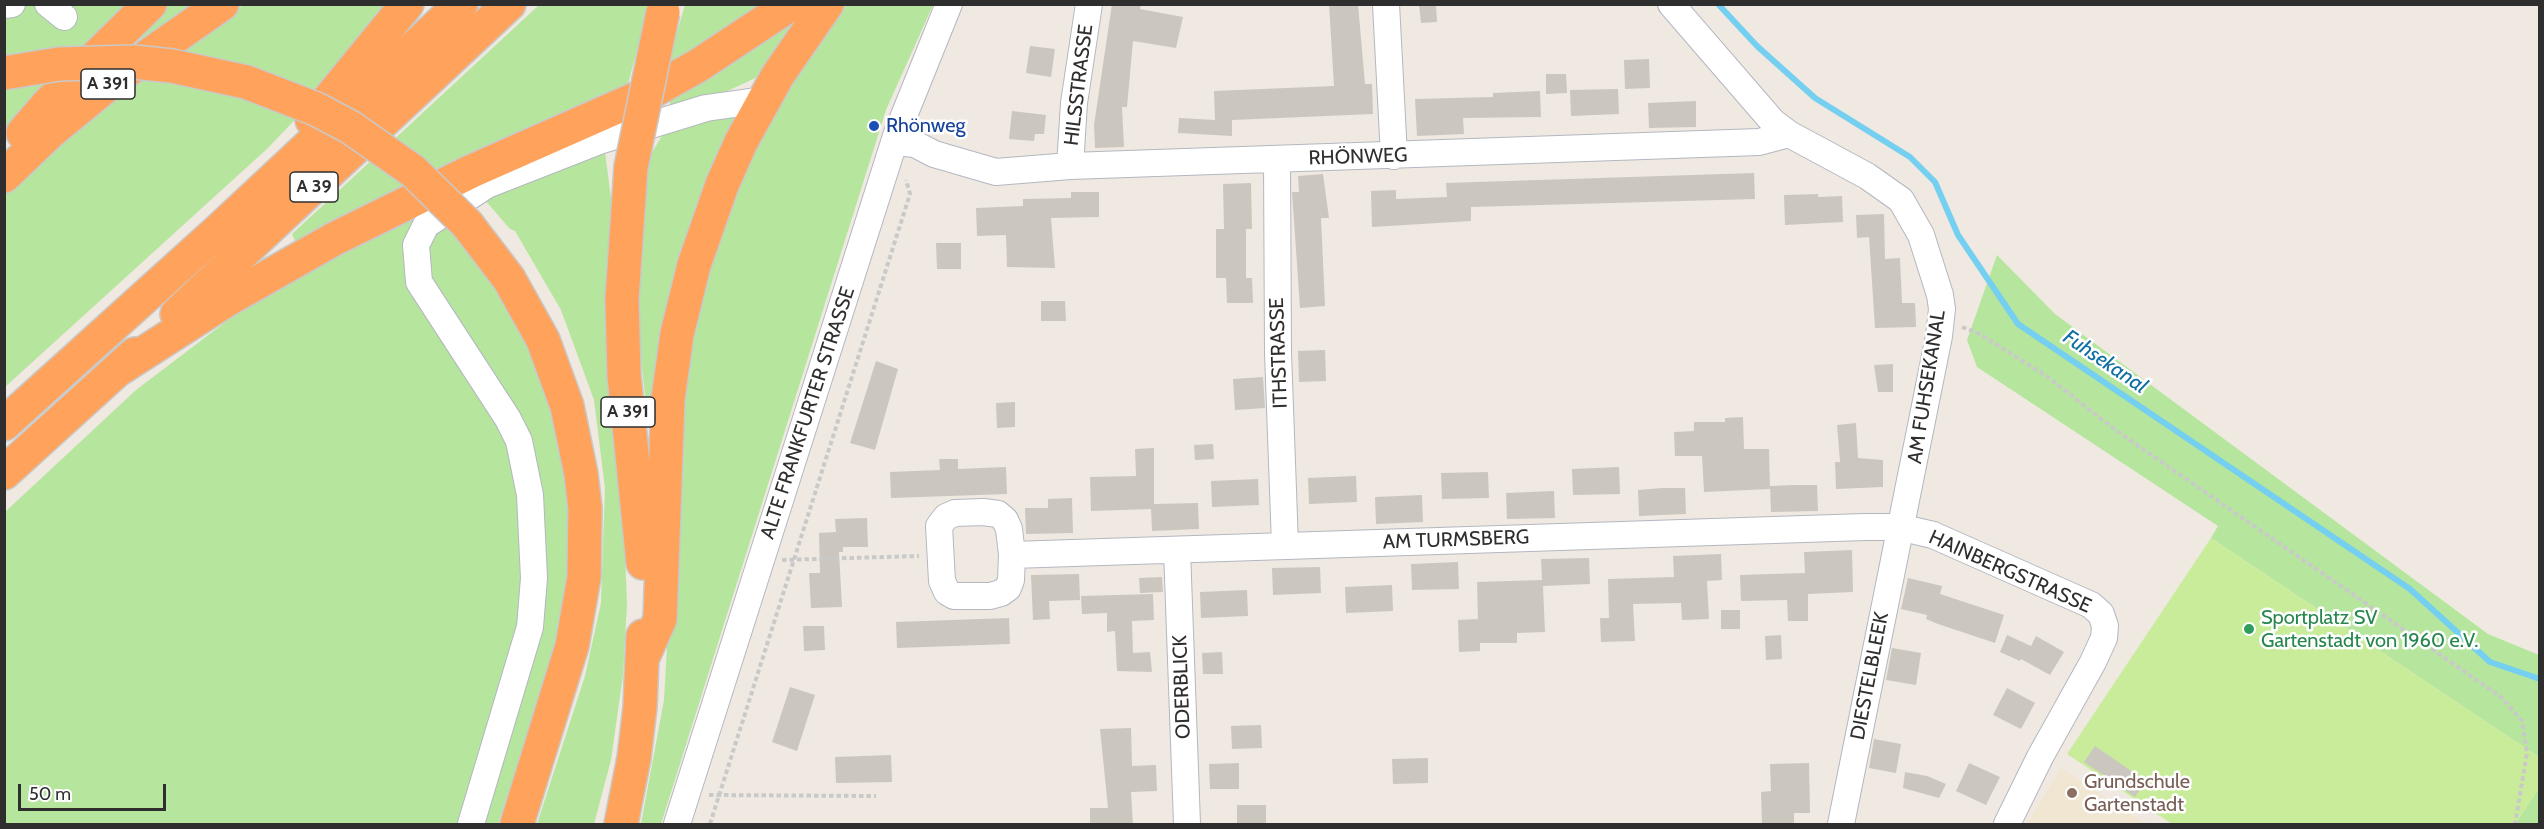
<!DOCTYPE html>
<meta charset="utf-8">
<style>
body{margin:0}
#map{position:relative;width:2544px;height:829px;overflow:hidden;background:#efe9e1;font-family:Cabin,sans-serif}
canvas{display:block}
.frame{position:absolute;inset:0;border:6px solid #2e2e2e;pointer-events:none}
.scale{position:absolute;left:18px;top:784px;width:148px;height:27px;box-sizing:border-box;border:3px solid #2e2e2e;border-top:0;padding-left:8px;font-size:18px;line-height:21px;white-space:nowrap;color:#2e2e2e;-webkit-text-stroke:4px #fff;paint-order:stroke}
</style>
<div id="map">
<canvas width="2544" height="829"></canvas>
<div class="frame"></div>
<div class="scale">50 m</div>
</div>
<script>
const context = document.querySelector('canvas').getContext('2d');
context.lineJoin = 'round';
function paint(path, color) { context.fillStyle = color; context.fill(path, 'evenodd'); }
const shape = rows => new Path2D(rows.map(r => 'M' + r).join(''));
function strokePath(path, color, width, dash) { context.strokeStyle = color; context.lineWidth = width; context.lineCap = dash ? 'butt' : 'round'; context.setLineDash(dash || []); context.stroke(path); }
function drawText(font, color, halo, rows, align = 'center') {
  context.font = font + ' Cabin,sans-serif'; context.lineWidth = 5; context.setLineDash([]); context.textBaseline = 'middle'; context.strokeStyle = halo; context.fillStyle = color; for (const [text, x, y, turn = 0] of rows) {
    context.save(); context.translate(x, y); context.rotate((+turn || 0) * Math.PI / 180); context.textAlign = isNaN(turn) ? turn : align; if (halo) context.strokeText(text, 0, 0); context.fillText(text, 0, 0); context.restore();
  }
}
paint(shape([
 [2061,768,2146,824,2027,824]
]), '#f0e6d1');
paint(shape([
 [5,5,140,5,5,139],
 [167,5,191,5,141,39,132,36],
 [243,5,395,5,325,88,268,148,5,387,5,189,55,143,189,41],
 [539,5,649,5,628,84,314,234,295,241,292,234],
 [685,5,762,5,666,70],
 [843,5,933,5,886,110,661,824,641,824,664,700,677,471,687,363,702,272,745,161,785,84],
 [801,14,762,75,710,99,668,111,674,89],
 [713,114,734,118,739,125,653,421,648,423,638,331,639,256,650,156,666,129],
 [605,152,611,198,627,604,623,675,611,760,594,824,537,824,585,676,601,603,605,488,594,400,561,310,515,231,510,229,484,199],
 [428,207,496,271,547,378,570,496,567,582,560,634,498,824,5,824,5,512,136,390,236,314,300,274],
 [1997,255,2055,314,2488,634,2539,655,2539,757,2211,538,2218,526,1977,367,1967,340],
 [2539,788,2539,824,2515,824]
]), '#b6e59e');
paint(shape([
 [2211,538,2539,757,2539,788,2515,824,2172,824,2067,754]
]), '#c9ec9a');
strokePath(shape([
 [1718,4,1757,46,1815,98,1910,157,1935,182,1958,235,2018,324,2410,589,2490,662,2540,679]
]), '#75cff0', 6);
paint(shape([
 [1112,4,1141,4,1140,9,1183,17,1176,48,1133,41,1127,107,1122,107,1124,147,1095,148,1094,125],
 [1329,4,1358,4,1365,84,1372,84,1373,114,1232,120,1232,136,1178,133,1179,118,1215,120,1214,91,1334,86],
 [1436,4,1437,22,1421,23,1419,5],
 [1030,46,1055,49,1051,77,1026,73],
 [1649,59,1650,88,1625,89,1624,60],
 [1546,74,1566,74,1567,93,1546,94],
 [1618,89,1619,114,1571,116,1570,90],
 [1540,91,1541,117,1463,118,1464,134,1417,136,1415,99,1493,97,1493,93],
 [1696,101,1696,127,1649,128,1648,103],
 [1012,111,1046,115,1044,134,1035,134,1034,141,1009,139],
 [1754,173,1755,199,1471,207,1471,221,1372,227,1371,191,1396,190,1396,199,1447,197,1446,183],
 [1323,174,1329,218,1321,218,1325,306,1300,308,1292,192,1299,192,1298,176],
 [1251,183,1252,229,1246,229,1246,278,1252,278,1253,303,1227,303,1226,278,1216,278,1216,229,1224,229,1223,184],
 [1071,192,1099,192,1099,217,1051,218,1055,268,1007,267,1006,235,977,236,976,208,1023,206,1023,199,1071,198],
 [1818,194,1818,197,1842,196,1843,222,1785,225,1784,195],
 [1884,214,1885,259,1900,258,1902,303,1915,303,1916,327,1875,328,1869,237,1857,238,1856,215],
 [936,243,961,243,961,269,937,269],
 [1041,301,1065,301,1066,321,1041,321],
 [1325,350,1326,381,1299,382,1298,351],
 [876,361,898,369,875,450,850,443],
 [1893,364,1893,392,1878,392,1874,365],
 [1263,377,1265,408,1235,410,1233,379],
 [1015,402,1015,427,997,428,996,403],
 [1743,417,1744,449,1769,449,1770,489,1704,492,1702,456,1675,456,1674,432,1694,431,1694,422,1725,422,1725,418],
 [1856,423,1858,458,1883,460,1883,487,1836,489,1835,462,1840,462,1837,425],
 [1213,444,1214,459,1195,460,1194,445],
 [1154,448,1154,504,1198,503,1199,529,1152,531,1151,509,1091,511,1090,477,1136,476,1135,449],
 [939,459,958,459,958,469,1006,467,1007,494,891,498,890,472,940,470],
 [1619,467,1620,494,1573,495,1572,469],
 [1488,472,1489,498,1442,499,1441,473],
 [1356,476,1357,502,1309,504,1308,478],
 [1258,479,1259,505,1212,507,1211,481],
 [1794,485,1817,485,1818,511,1771,512,1770,486],
 [1662,488,1685,488,1686,514,1639,516,1638,490],
 [1554,491,1555,518,1507,519,1506,493],
 [1422,495,1423,522,1376,524,1375,497],
 [1072,498,1073,533,1026,534,1025,508,1048,508,1048,499],
 [867,518,868,547,843,547,843,552,839,552,842,607,811,608,809,573,820,573,819,533,836,532,835,519],
 [1852,550,1853,592,1808,594,1808,621,1788,621,1787,600,1741,601,1740,575,1805,573,1804,552],
 [1721,554,1722,580,1707,581,1709,619,1682,620,1681,603,1633,604,1635,641,1601,642,1600,618,1609,618,1608,579,1674,577,1673,556],
 [1589,558,1590,584,1543,586,1545,632,1517,633,1517,643,1480,643,1480,651,1459,652,1458,620,1478,619,1477,582,1542,580,1541,559],
 [1458,562,1459,589,1412,590,1411,564],
 [1320,567,1321,593,1273,595,1272,568],
 [1079,574,1080,600,1049,601,1050,619,1033,620,1031,575],
 [1162,577,1163,592,1140,593,1139,578],
 [1908,578,1942,586,1940,594,2004,615,1995,643,1938,624,1926,619,1927,615,1901,609],
 [1392,585,1393,611,1346,613,1345,587],
 [1247,590,1248,616,1201,618,1200,592],
 [1153,594,1154,620,1132,621,1133,653,1150,652,1152,672,1117,671,1115,631,1107,632,1107,613,1082,614,1081,596],
 [1721,610,1740,610,1740,629,1721,629],
 [1009,618,1010,644,897,648,896,622],
 [803,626,824,626,825,650,804,651],
 [1781,635,1782,659,1766,660,1765,636],
 [2007,635,2031,646,2036,636,2064,652,2050,675,2021,659,2020,661,2000,652],
 [1892,648,1921,653,1916,685,1886,680],
 [1222,652,1223,674,1203,674,1202,653],
 [790,687,815,695,797,751,772,742],
 [2007,688,2035,703,2021,729,1993,715],
 [1261,725,1262,748,1232,749,1231,726],
 [1131,728,1132,766,1156,765,1157,791,1131,792,1133,825,1090,825,1090,808,1108,808,1100,729],
 [1874,739,1901,744,1896,773,1869,768],
 [2095,746,2146,781,2135,797,2084,762],
 [891,755,892,782,836,783,835,757],
 [1428,758,1428,783,1393,784,1392,759],
 [1239,763,1239,789,1210,789,1209,764],
 [1809,763,1810,813,1794,813,1794,825,1762,825,1761,792,1771,791,1770,764],
 [1969,763,2000,777,1986,805,1956,791],
 [1905,772,1927,776,1946,784,1939,798,1903,788],
 [1237,805,1266,805,1266,825,1237,825]
]), '#cbc7bf');
const minor = shape([
 [48,4,64,17],
 [1386,4,1394,156],
 [1671,4,1773,122,1789,134,1867,176,1901,200,1921,235,1940,295,1942,309,1939,336,1841,824],
 [4,5,12,4],
 [895,142,915,144,934,154,996,172,1070,166,1759,142,1789,134],
 [1277,160,1278,353,1285,545],
 [1070,166,1074,103,1089,4],
 [983,512,998,514,1005,520,1009,529,1012,555,1011,580,1008,588,1001,593,990,596,954,596,947,592,942,581,939,526,946,517,955,513,983,512],
 [1177,550,1187,824],
 [1012,555,1865,527,1899,527,1933,535,2091,605,2101,614,2105,626,2104,638,2093,662,2040,757,2007,824],
 [471,824,530,627,534,578,530,495,519,441,508,419,419,282,416,245,426,225,487,185,602,140,706,108,763,100],
 [677,824,897,133,949,4]
]);
const highway = shape([
 [312,120,407,4],
 [23,133,48,104,150,4],
 [631,167,622,299,624,375,643,563],
 [4,176,50,132,112,81,222,4],
 [467,224,509,279,543,340,567,406,581,474,585,508,584,577,572,646,517,824],
 [177,314,509,4],
 [119,369,225,301,334,239,472,171,651,92,699,65,791,4],
 [4,424,220,229,461,4],
 [4,473,135,354],
 [643,657,660,619,668,399,677,334,694,265,722,185,741,142,778,75,827,4],
 [621,824,634,758,640,707,643,636]
]);
strokePath(minor, '#b4b7c1', 28);
strokePath(highway, '#c9c9c9', 36);
strokePath(shape([
 [1962,327,1978,333,2048,377,2114,429,2501,697,2522,721,2527,753,2515,824],
 [782,560,919,556],
 [709,795,876,796],
 [710,824,910,194,906,180]
]), '#c9c9c9', 4, [4.5, 3]);
strokePath(minor, '#fff', 26);
strokePath(highway, '#ffa35c', 33);
const highwayBridge = shape([
 [4,73,59,64,134,62,172,66,246,82,316,109,350,127,413,171,467,224],
 [631,167,663,12]
]);
strokePath(highwayBridge, '#c9c9c9', 36, []);
strokePath(highwayBridge, '#ffa35c', 33);
for (const [x, y, r, color] of [
 [874,126,6,"#1a4fb4"],
 [2249,629,6,"#2e9e5b"],
 [2072,793,6,"#8d6e63"]
]) { const dot = new Path2D(); dot.arc(x, y, r, 0, 2 * Math.PI); context.fillStyle = color; context.fill(dot); strokePath(dot, '#fff', 2); }
for (const [x, y, w] of [
 [108,84,54],
 [314,187,48],
 [628,412,54]
]) { const box = new Path2D(); box.roundRect(x - w / 2, y - 15, w, 30, 4.5); context.fillStyle = '#fff'; context.fill(box); strokePath(box, '#2e2e2e', 1.5); }
drawText('bold 18px', '#2e2e2e', null, [
 ["A 391",108,84],
 ["A 39",314,187],
 ["A 391",628,412]
]);
drawText('20px', '#2e2e2e', '#fff', [
 ["HILSSTRASSE",1079,85,-83],
 ["RHÖNWEG",1358,157,-2],
 ["ITHSTRASSE",1279,353,-92],
 ["AM FUHSEKANAL",1927,387,-81],
 ["ALTE FRANKFURTER STRASSE",808,413,-72],
 ["AM TURMSBERG",1456,540,-2],
 ["HAINBERGSTRASSE",2010,572,24],
 ["DIESTELBLEEK",1870,676,-79],
 ["ODERBLICK",1182,687,-92]
]);
drawText('20px', '#164399', '#fff', [
 ["Rhönweg",886,126]
], 'left');
drawText('20px', '#27864d', '#fff', [
 ["Sportplatz SV",2261,618],
 ["Gartenstadt von 1960 e.V.",2261,641]
], 'left');
drawText('20px', '#785e54', '#fff', [
 ["Grundschule",2084,782],
 ["Gartenstadt",2084,805]
], 'left');
drawText('italic 21px', '#0d6fa3', '#fff', [
 ["Fuhsekanal",2105,362,34]
]);
</script>
